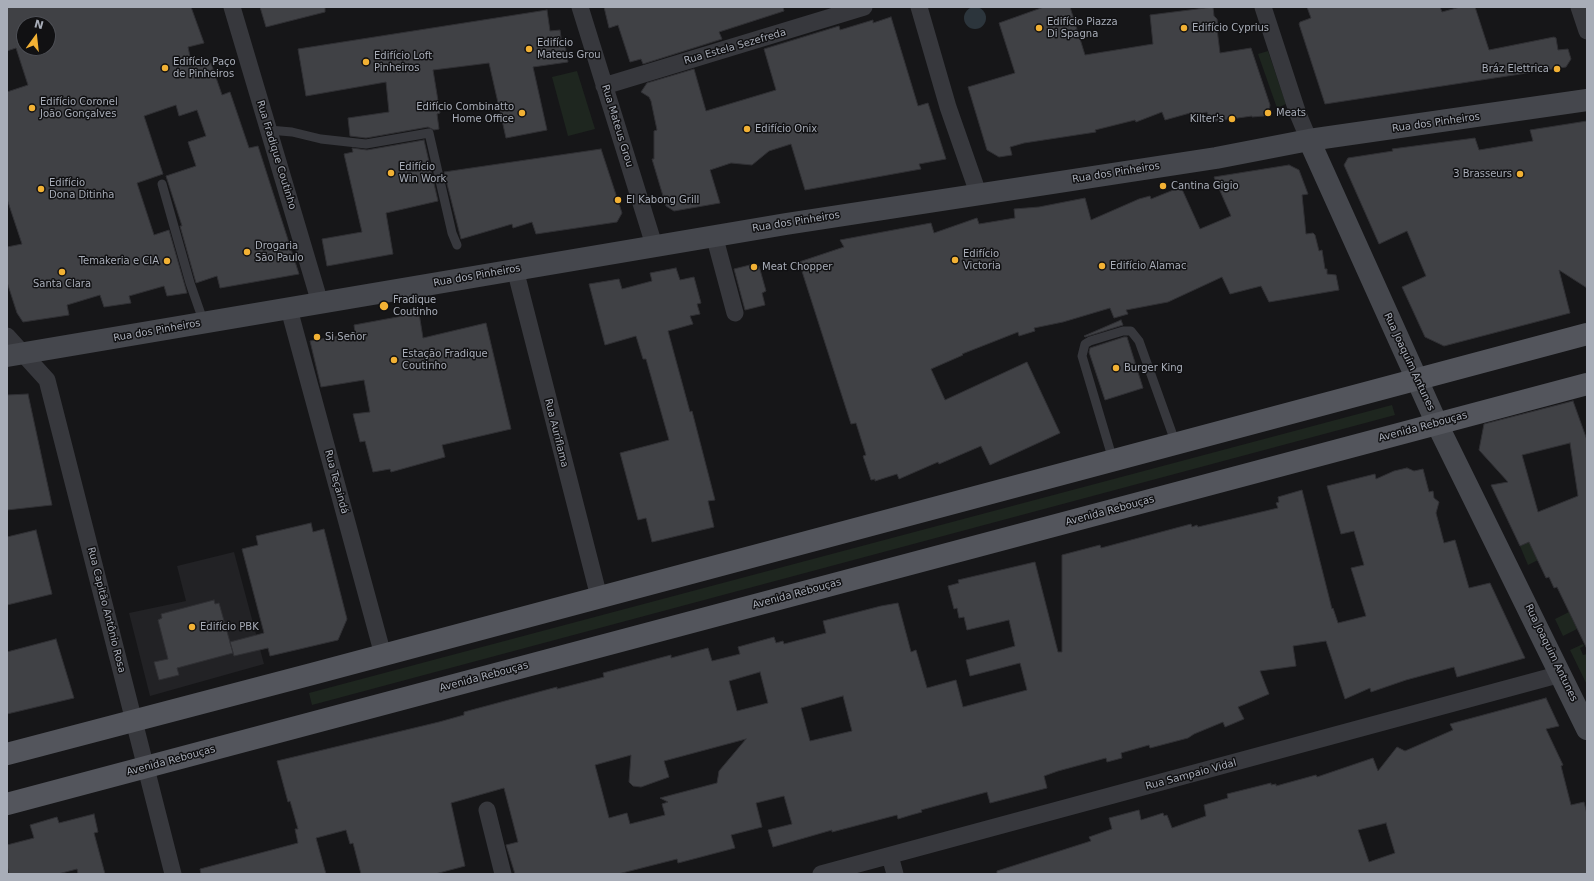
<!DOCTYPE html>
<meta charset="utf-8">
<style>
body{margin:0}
#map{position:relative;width:1594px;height:881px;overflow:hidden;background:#161618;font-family:"DejaVu Sans",sans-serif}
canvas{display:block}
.frame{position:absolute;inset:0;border:8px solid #a8adb8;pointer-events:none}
.north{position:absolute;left:16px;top:16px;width:40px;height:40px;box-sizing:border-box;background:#111113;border:1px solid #4d4f55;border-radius:50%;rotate:15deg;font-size:11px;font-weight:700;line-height:16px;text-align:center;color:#a8adb8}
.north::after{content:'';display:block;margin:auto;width:14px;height:18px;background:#f2b134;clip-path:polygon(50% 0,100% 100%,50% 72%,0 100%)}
</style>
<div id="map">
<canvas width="1594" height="881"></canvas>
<div class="frame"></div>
<div class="north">N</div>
</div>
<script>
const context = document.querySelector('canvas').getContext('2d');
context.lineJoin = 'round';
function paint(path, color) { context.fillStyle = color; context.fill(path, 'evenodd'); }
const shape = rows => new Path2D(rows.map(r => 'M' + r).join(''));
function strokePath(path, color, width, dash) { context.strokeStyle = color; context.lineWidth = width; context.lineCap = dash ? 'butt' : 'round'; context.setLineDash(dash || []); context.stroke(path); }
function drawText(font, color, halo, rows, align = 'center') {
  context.font = font + ' "DejaVu Sans",sans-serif'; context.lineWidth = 3; context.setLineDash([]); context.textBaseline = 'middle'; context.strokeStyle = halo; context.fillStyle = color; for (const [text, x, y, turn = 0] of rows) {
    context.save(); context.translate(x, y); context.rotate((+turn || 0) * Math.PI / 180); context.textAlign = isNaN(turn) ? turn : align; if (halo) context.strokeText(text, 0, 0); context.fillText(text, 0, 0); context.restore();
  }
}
paint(shape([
 [234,552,264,664,150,696,129,613,186,601,177,566]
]), '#222225');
paint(shape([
 [1268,51,1286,104,1277,108,1258,54],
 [577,71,595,129,568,136,552,77],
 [1392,405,1395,415,312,705,309,693],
 [1537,538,1544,557,1528,565,1520,546],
 [1569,612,1577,629,1563,636,1555,619],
 [1583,644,1584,646,1580,648,1583,655,1587,654,1587,685,1570,650]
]), '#1e261f');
paint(shape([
 '964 18a11 11 0 1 1 22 0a11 11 0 1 1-22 0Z'
]), '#2c353c');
const building = shape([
 [7,7,191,7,204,43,188,47,192,66,211,63,222,95,230,92,249,148,258,146,299,274,220,288,217,276,196,283,180,226,182,226,166,176,196,166,188,142,206,136,197,110,179,116,176,105,144,116,163,174,137,183,154,235,169,230,187,293,167,296,164,286,129,296,131,303,104,307,100,295,67,305,69,315,23,322,17,313,7,282,7,247,22,244,7,199,7,92,28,85,16,48,7,51,7,7],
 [24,24,48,24,48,48,24,48,24,24],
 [260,7,325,7,325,12,266,27,260,7],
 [604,7,783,7,784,11,719,32,722,39,643,64,641,59,630,62,618,25,609,28,604,7],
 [1044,7,1070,7,1085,55,1153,44,1150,15,1213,7,1214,16,1217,19,1218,26,1217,29,1220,53,1251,48,1270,105,1269,112,1264,116,1252,117,1252,116,1210,122,1207,112,1191,116,1190,113,1165,120,1162,112,1136,122,1135,120,1095,130,1096,132,1024,143,1010,147,1012,155,999,157,987,150,968,87,1015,73,999,23,1044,7],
 [1307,7,1440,7,1442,12,1460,7,1475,7,1489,50,1554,37,1556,38,1558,50,1568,49,1571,59,1566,67,1325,104,1299,24,1300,22,1311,18,1307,7],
 [547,10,550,31,560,30,562,45,565,44,568,62,533,67,547,130,506,138,489,63,433,70,440,113,437,114,439,129,434,130,428,127,366,138,350,136,348,118,389,112,386,82,306,96,298,49,547,10],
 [891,17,918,106,928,103,946,159,919,164,921,169,805,190,791,144,769,151,752,165,731,163,710,170,720,203,674,211,666,206,652,159,654,159,654,131,657,130,651,101,649,97,641,92,647,83,694,69,706,111,776,90,764,49,839,26,840,30,873,20,873,23,891,17],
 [1587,121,1587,288,1559,270,1570,313,1444,346,1425,337,1402,287,1426,276,1407,231,1379,244,1344,165,1348,158,1393,151,1392,149,1475,138,1479,150,1533,141,1530,130,1587,121],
 [424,140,438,201,386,213,393,254,327,266,322,239,362,232,344,154,353,152,352,148,367,150,424,140],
 [601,149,622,213,617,222,536,234,532,222,513,228,512,224,461,239,444,172,601,149],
 [1289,165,1299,170,1308,194,1302,195,1306,234,1313,233,1315,235,1319,251,1322,250,1325,269,1327,269,1327,274,1336,275,1339,290,1269,302,1261,286,1230,294,1222,277,1168,302,1126,310,1128,314,1114,318,1110,308,1063,322,1034,328,1035,331,1019,336,1018,332,962,354,963,355,931,369,945,400,1027,362,1060,433,990,465,981,446,939,464,938,462,899,479,897,474,875,481,875,479,871,480,863,456,866,455,856,423,851,424,799,262,844,247,840,240,931,223,934,233,977,218,979,224,1015,218,1014,209,1039,207,1085,198,1091,220,1139,199,1150,196,1151,199,1181,187,1200,229,1231,216,1214,177,1289,165],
 [750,265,751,268,759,266,766,291,762,293,765,305,745,310,734,269,750,265],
 [676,268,680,280,694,277,701,303,697,304,700,314,690,316,693,324,668,331,690,412,692,411,715,500,708,501,714,527,652,542,646,518,638,520,620,453,669,440,646,359,643,359,636,336,605,345,589,284,619,279,622,289,652,281,650,273,676,268],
 [419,313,423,338,486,323,511,429,442,445,445,457,391,472,390,469,373,472,365,441,360,442,353,414,370,412,364,380,321,387,310,341,355,333,354,325,419,313],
 [1121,320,1123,325,1085,337,1084,336,1121,320],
 [1124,337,1127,337,1143,388,1105,400,1089,352,1090,348,1124,337],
 [28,394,52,505,7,510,7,395,28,394],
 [1573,401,1587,440,1587,649,1557,587,1554,588,1549,577,1546,578,1529,542,1520,546,1491,485,1508,482,1479,450,1484,424,1573,401],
 [1570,443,1578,496,1538,512,1522,455,1570,443],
 [1407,468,1414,471,1423,469,1429,492,1433,491,1434,498,1439,502,1436,513,1444,543,1455,540,1469,588,1490,583,1525,658,1457,677,1454,667,1406,680,1371,692,1370,688,1345,699,1326,641,1293,646,1296,666,1260,671,1269,694,1238,707,1244,719,1225,727,1223,722,1194,734,1188,738,1150,748,1149,745,1121,753,1122,758,1107,762,1106,758,1058,771,1044,776,1047,788,990,803,987,792,921,810,922,812,911,815,898,819,897,815,832,832,832,830,773,847,768,830,792,824,784,796,756,803,762,827,731,835,735,848,678,863,677,859,618,874,515,874,506,845,518,842,504,788,451,803,465,866,435,874,361,874,353,843,350,844,346,830,316,838,326,874,201,874,200,869,298,843,295,829,298,829,290,801,288,802,277,761,439,722,464,715,464,712,557,687,557,689,604,677,603,673,671,655,671,658,708,648,712,661,740,654,738,647,774,637,776,643,783,641,784,644,826,633,823,621,881,606,898,603,911,652,916,650,927,688,956,680,963,707,1027,690,1020,663,970,676,966,660,1015,646,1009,620,967,630,964,617,959,618,957,608,954,609,948,586,959,583,958,580,1035,562,1058,652,1062,652,1062,555,1100,545,1101,548,1191,524,1192,527,1197,525,1198,527,1278,508,1276,503,1279,502,1278,497,1302,490,1332,609,1333,608,1338,623,1366,616,1351,568,1364,565,1354,531,1341,534,1327,486,1375,474,1376,479,1394,471,1407,468],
 [760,672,768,703,737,711,729,681,760,672],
 [843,696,852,731,810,741,801,708,843,696],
 [746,739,719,771,717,783,660,798,668,802,662,804,665,815,630,824,627,813,609,818,595,765,631,755,629,782,633,786,641,787,669,777,664,761,746,739],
 [311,523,313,532,324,529,347,619,338,640,270,656,268,648,234,656,230,642,264,633,242,549,258,545,256,536,311,523],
 [36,530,52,594,7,605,7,537,36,530],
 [214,600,215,604,219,603,233,653,177,668,179,675,159,680,154,662,168,659,158,620,162,618,161,614,214,600],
 [56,639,74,698,7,714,7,652,56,639],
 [1546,698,1559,726,1546,729,1563,765,1561,766,1571,805,1584,802,1587,814,1587,874,997,874,997,871,1091,841,1089,837,1112,829,1109,818,1139,810,1141,820,1163,813,1164,816,1167,815,1172,828,1206,816,1204,805,1228,798,1227,794,1271,783,1271,785,1276,784,1276,786,1316,775,1317,777,1373,758,1378,771,1397,747,1405,751,1453,730,1450,724,1546,698],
 [1386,823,1395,853,1369,862,1358,830,1386,823],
 [94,814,98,832,94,833,105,874,78,874,77,869,58,874,9,874,7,866,7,845,34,838,30,825,57,817,59,823,94,814]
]);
paint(building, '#404145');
strokePath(building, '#303034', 1);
strokePath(shape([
 [269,130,292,132,321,139,366,144,429,133,452,233,457,245],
 [162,184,190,283,204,323],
 [1113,460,1082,356,1085,344,1090,341,1123,331,1131,331,1139,341,1176,444]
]), '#37383d', 9);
strokePath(shape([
 [232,7,320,303],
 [580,7,654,245],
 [919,7,948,107,978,193],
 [1263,7,1298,114,1309,140],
 [1579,7,1587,31],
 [604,86,864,7],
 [714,235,735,313],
 [515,269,599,597],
 [289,309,383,655],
 [7,336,47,380,173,874],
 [487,810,503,874],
 [890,856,895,874],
 [821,874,1561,674]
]), '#37383d', 17);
strokePath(shape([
 [1309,140,1437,424,1587,729],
 [7,356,786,224,1216,158,1309,140,1587,100]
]), '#45474d', 22);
strokePath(shape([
 [7,754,312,674,1587,334],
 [7,804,1587,384]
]), '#53555c', 22);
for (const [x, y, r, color] of [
 [1039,28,4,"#f2b134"],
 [1184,28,4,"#f2b134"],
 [529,49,4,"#f2b134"],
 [366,62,4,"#f2b134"],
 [165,68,4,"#f2b134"],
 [1557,69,4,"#f2b134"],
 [32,108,4,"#f2b134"],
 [522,113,4,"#f2b134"],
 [1268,113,4,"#f2b134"],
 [1232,119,4,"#f2b134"],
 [747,129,4,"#f2b134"],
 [391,173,4,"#f2b134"],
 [1520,174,4,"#f2b134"],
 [1163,186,4,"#f2b134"],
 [41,189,4,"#f2b134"],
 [618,200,4,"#f2b134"],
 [247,252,4,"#f2b134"],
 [955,260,4,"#f2b134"],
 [167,261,4,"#f2b134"],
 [1102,266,4,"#f2b134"],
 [754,267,4,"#f2b134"],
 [62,272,4,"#f2b134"],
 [384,306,5,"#f2b134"],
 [317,337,4,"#f2b134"],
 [394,360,4,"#f2b134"],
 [1116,368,4,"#f2b134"],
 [192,627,4,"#f2b134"]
]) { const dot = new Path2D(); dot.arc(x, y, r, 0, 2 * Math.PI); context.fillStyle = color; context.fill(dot); strokePath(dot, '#111113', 1.5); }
drawText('10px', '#a8adb8', '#111113', [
 ["Edifício Piazza",1047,22],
 ["Di Spagna",1047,34],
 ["Edifício Cyprius",1192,28],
 ["Edifício",537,43],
 ["Mateus Grou",537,55],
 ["Edifício Loft",374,56],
 ["Pinheiros",374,68],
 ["Edifício Paço",173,62],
 ["de Pinheiros",173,74],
 ["Bráz Elettrica",1549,69,"right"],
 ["Edifício Coronel",40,102],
 ["João Gonçalves",40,114],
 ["Edifício Combinatto",514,107,"right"],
 ["Home Office",514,119,"right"],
 ["Meats",1276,113],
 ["Kilter's",1224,119,"right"],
 ["Edifício Onix",755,129],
 ["Edifício",399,167],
 ["Win Work",399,179],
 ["3 Brasseurs",1512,174,"right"],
 ["Edifício",49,183],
 ["Dona Ditinha",49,195],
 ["Cantina Gigio",1171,186],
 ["El Kabong Grill",626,200],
 ["Drogaria",255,246],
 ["São Paulo",255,258],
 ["Edifício",963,254],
 ["Victoria",963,266],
 ["Temakeria e CIA",159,261,"right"],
 ["Edifício Alamac",1110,266],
 ["Meat Chopper",762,267],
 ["Santa Clara",62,284,"center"],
 ["Fradique",393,300],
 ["Coutinho",393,312],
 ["Si Señor",325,337],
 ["Estação Fradique",402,354],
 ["Coutinho",402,366],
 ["Burger King",1124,368],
 ["Edifício PBK",200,627]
], 'left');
drawText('10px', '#a8adb8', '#111113', [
 ["Rua Estela Sezefreda",735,47,-16],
 ["Rua dos Pinheiros",1436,123,-8],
 ["Rua Mateus Grou",617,126,73],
 ["Rua Fradique Coutinho",276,155,73],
 ["Rua dos Pinheiros",1116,173,-9],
 ["Rua dos Pinheiros",796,222,-9],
 ["Rua dos Pinheiros",477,276,-10],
 ["Rua dos Pinheiros",157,331,-10],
 ["Rua Joaquim Antunes",1409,362,65],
 ["Avenida Rebouças",1423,427,-15],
 ["Rua Auriflama",556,433,76],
 ["Rua Teçaindá",336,482,75],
 ["Avenida Rebouças",1110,511,-15],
 ["Avenida Rebouças",797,594,-15],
 ["Rua Capitão Antônio Rosa",106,610,76],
 ["Rua Joaquim Antunes",1551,653,64],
 ["Avenida Rebouças",484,677,-15],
 ["Avenida Rebouças",171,761,-15],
 ["Rua Sampaio Vidal",1191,775,-15]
]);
</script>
